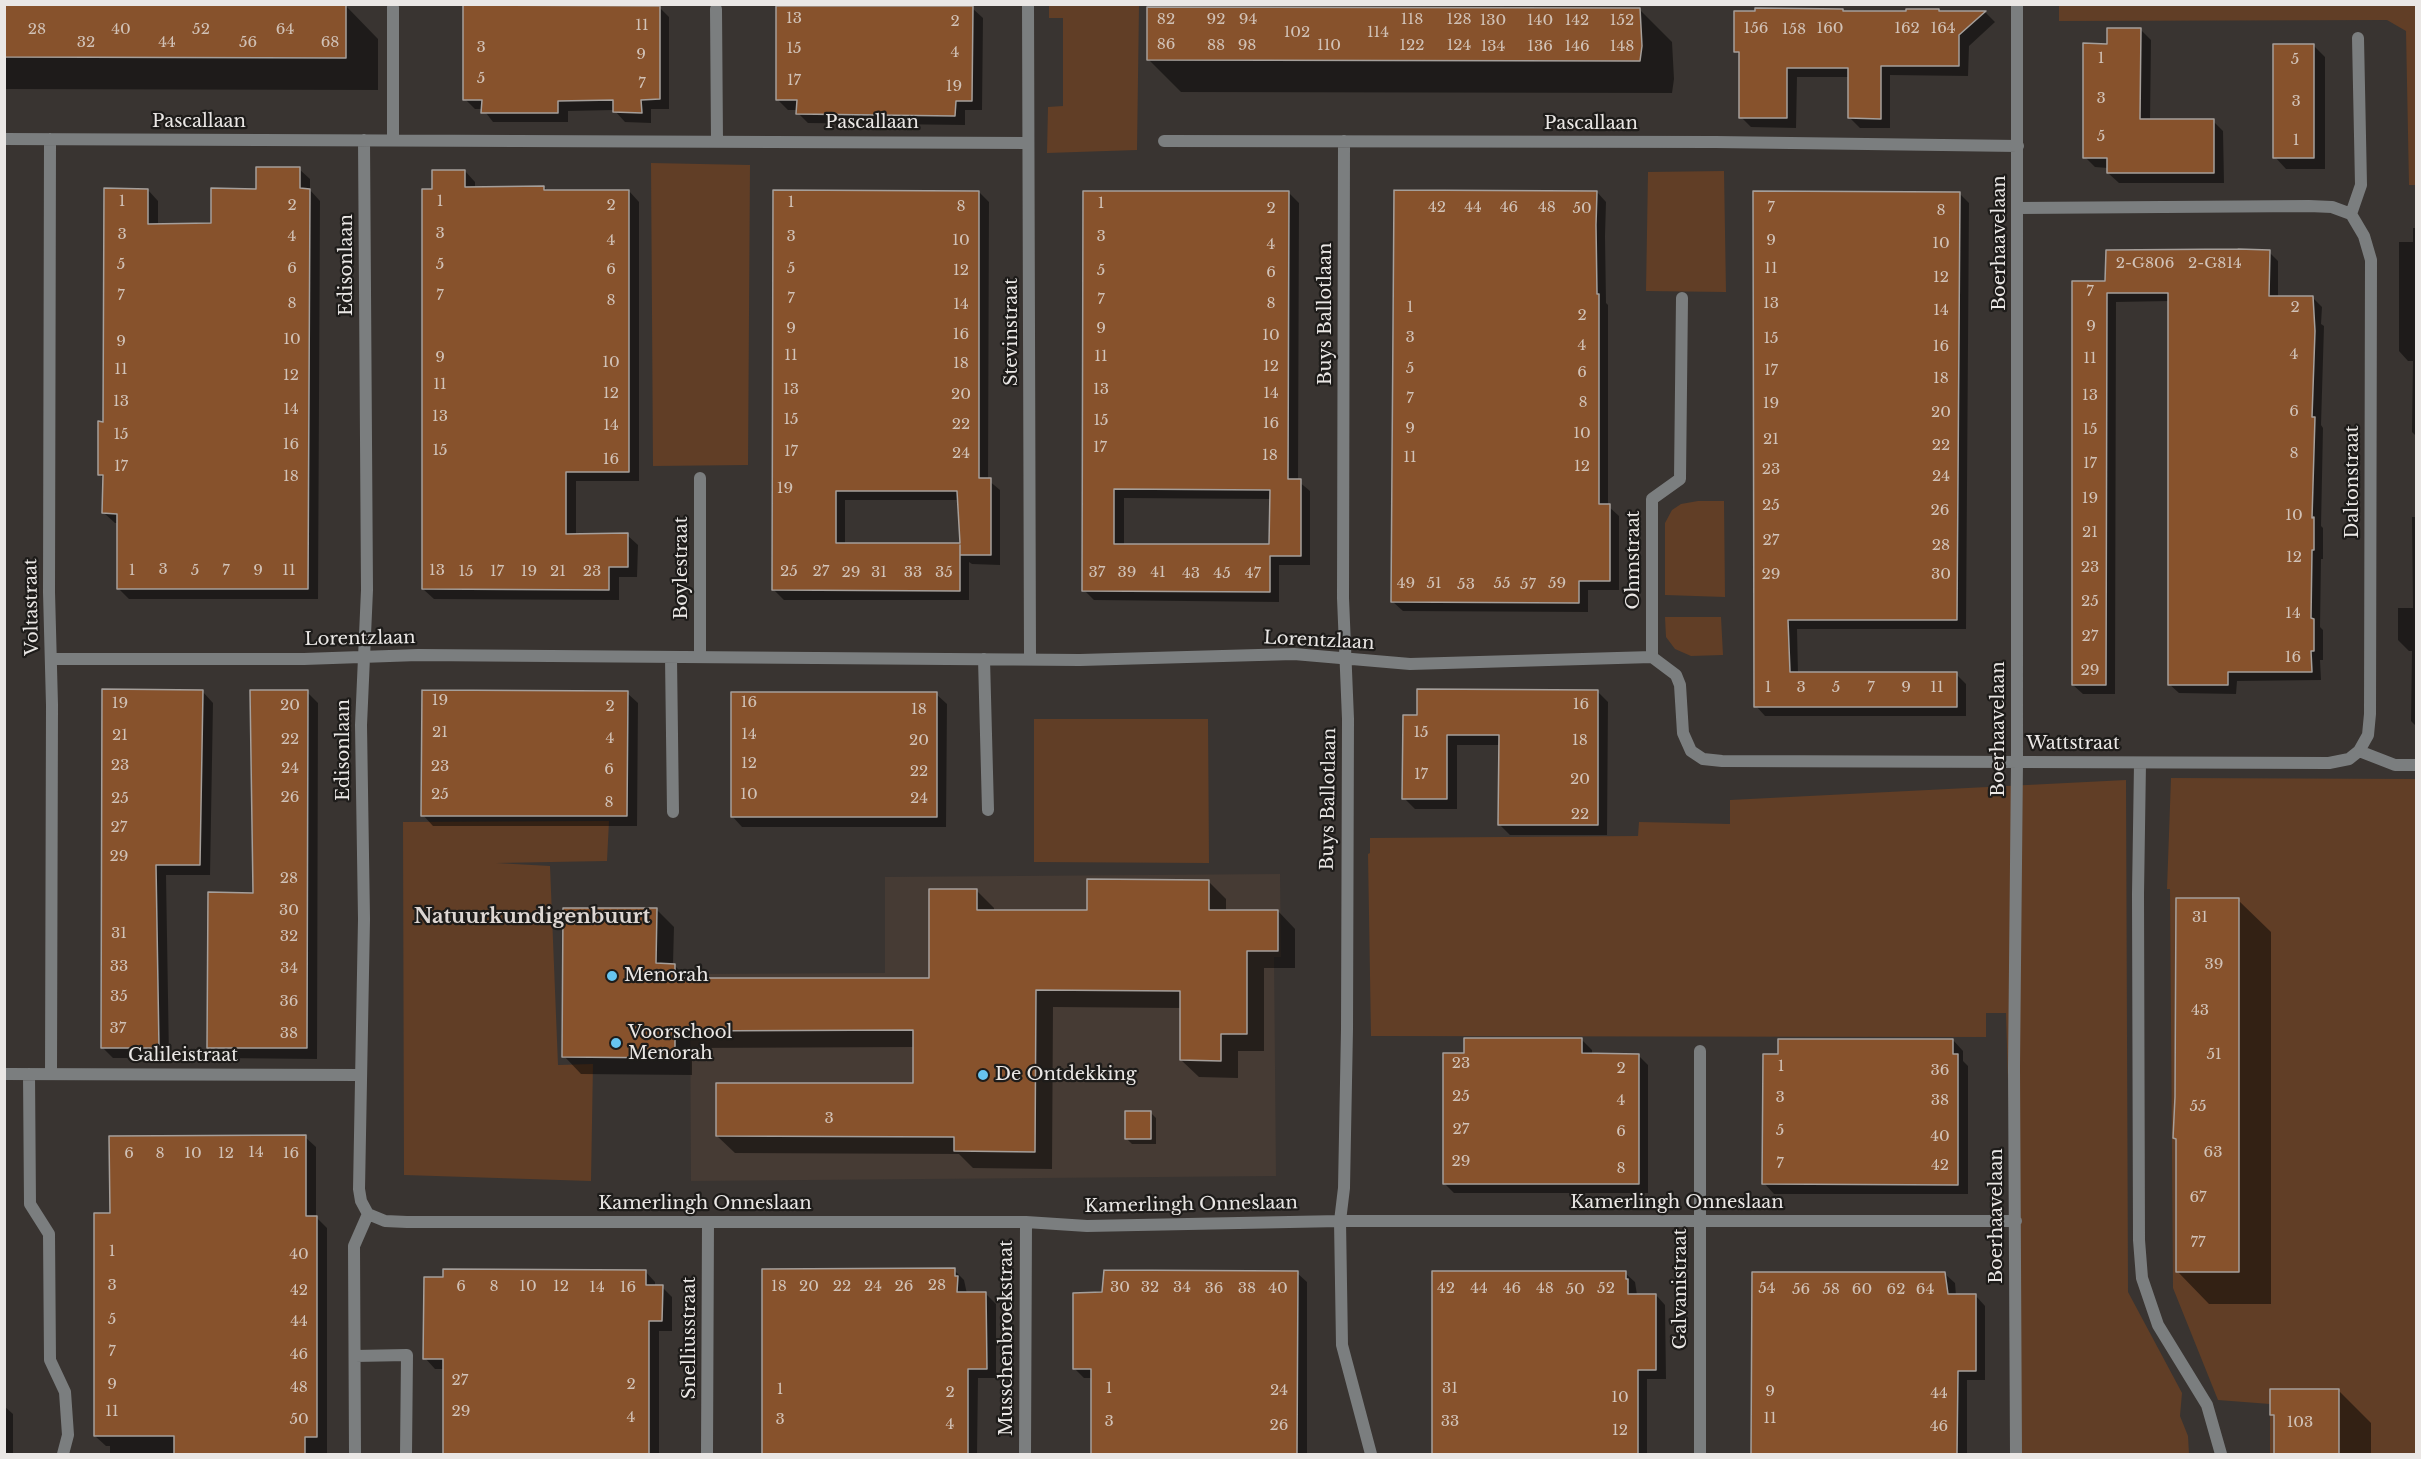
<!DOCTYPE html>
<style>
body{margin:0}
#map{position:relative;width:2421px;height:1459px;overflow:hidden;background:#393431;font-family:"Libre Baskerville",serif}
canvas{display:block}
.frame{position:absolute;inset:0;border:6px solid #eae7e5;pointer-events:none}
</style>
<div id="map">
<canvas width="2421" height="1459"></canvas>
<div class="frame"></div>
</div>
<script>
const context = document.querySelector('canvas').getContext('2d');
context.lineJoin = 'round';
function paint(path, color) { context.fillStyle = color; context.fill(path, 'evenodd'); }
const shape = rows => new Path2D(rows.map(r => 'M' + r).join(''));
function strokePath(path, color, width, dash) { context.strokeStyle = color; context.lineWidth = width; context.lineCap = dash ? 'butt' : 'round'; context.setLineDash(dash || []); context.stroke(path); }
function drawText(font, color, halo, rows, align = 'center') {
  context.font = font + ' "Libre Baskerville",serif'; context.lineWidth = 4.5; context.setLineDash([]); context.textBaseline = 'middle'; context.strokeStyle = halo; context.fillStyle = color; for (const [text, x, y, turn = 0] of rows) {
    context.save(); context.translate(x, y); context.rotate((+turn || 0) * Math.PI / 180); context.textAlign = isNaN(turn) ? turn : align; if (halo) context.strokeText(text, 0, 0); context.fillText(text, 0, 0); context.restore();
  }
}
paint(shape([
 [1280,874,1281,957,1274,957,1276,1176,691,1181,690,974,885,973,885,877]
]), '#463b34');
paint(shape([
 [1049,5,1139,5,1137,150,1047,153,1048,107,1063,106,1063,18,1049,18],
 [2059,5,2416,5,2416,185,2409,185,2406,31,2387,20,2059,21],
 [651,163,750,165,748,465,653,466],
 [1724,171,1726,292,1646,291,1648,172],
 [1698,501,1724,501,1725,597,1665,595,1665,523,1672,510,1681,504],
 [1665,617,1721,617,1723,655,1691,656,1675,649,1666,637],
 [1034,719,1208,719,1209,863,1034,862],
 [2171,778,2416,779,2416,1454,2270,1454,2270,1404,2218,1400,2173,1288,2170,889,2167,889],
 [2126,780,2128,1292,2182,1393,2180,1416,2188,1436,2189,1454,2019,1454,2006,1013,1986,1013,1986,1037,1371,1036,1368,854,1370,853,1370,838,1638,836,1639,822,1730,824,1730,800],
 [609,821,607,861,496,863,550,866,558,1065,593,1064,591,1181,404,1175,403,822]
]), '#613e26');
paint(shape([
 [4,5,346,6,378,39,378,90,4,89],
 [659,7,669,17,669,109,651,109,651,123,625,122,614,110,568,111,568,122,493,122,483,109,475,109,465,99],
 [972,8,983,18,982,110,965,110,965,125,808,123,798,113,798,110,788,110,778,100],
 [1639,9,1672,42,1674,79,1672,93,1181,92,1148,59],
 [1843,10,1845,13,1939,11,1941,13,1986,13,1995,22,1969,46,1968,76,1890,75,1890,128,1860,128,1850,118,1850,77,1797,77,1796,128,1751,127,1741,117,1740,56,1736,51],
 [2141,30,2151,40,2150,121,2213,121,2223,131,2224,183,2119,183,2108,173,2108,168,2095,167,2085,157,2108,45],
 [2313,45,2325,57,2325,169,2286,169,2275,157],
 [299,169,310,179,310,190,320,201,318,599,129,599,118,588,118,523,115,523,104,513,104,479,99,474,104,423,148,190,158,201,158,225,212,225,257,190],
 [465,171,475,182,475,188,544,187,548,191,629,191,639,202,639,481,576,481,576,535,627,535,638,545,637,577,619,577,619,600,434,599,423,589,434,191],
 [979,192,989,202,988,480,1000,490,1000,565,972,564,969,562,969,600,784,600,774,590],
 [845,500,959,500,961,545,845,545],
 [1085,192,1289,193,1299,203,1298,481,1310,491,1310,565,1279,565,1279,602,1094,600,1084,590],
 [1124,498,1271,499,1270,546,1124,546],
 [1597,192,1606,202,1605,236,1606,303,1608,305,1608,506,1619,516,1619,590,1588,590,1588,612,1403,611,1393,602],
 [1755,193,1959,193,1969,203,1966,629,1797,629,1798,673,1956,674,1966,684,1966,716,1765,716,1756,706],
 [2413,228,2416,228,2416,436,2412,432,2413,361,2408,361,2399,351,2399,242,2413,242],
 [2269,252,2278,261,2278,297,2312,297,2322,307,2321,324,2324,326,2321,425,2323,428,2321,526,2323,528,2323,559,2321,559,2320,627,2323,630,2323,660,2320,660,2321,680,2237,681,2236,694,2179,693,2169,684,2170,301,2116,302,2115,694,2083,694,2073,685,2107,282],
 [2412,517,2416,517,2416,726,2411,721,2412,651,2409,651,2398,640,2398,608,2413,608],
 [1597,691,1608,702,1607,835,1510,835,1500,825,1500,745,1457,745,1457,809,1415,809,1404,798,1404,717],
 [203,692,213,703,210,875,166,875,169,1058,113,1058,102,1047],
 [307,692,318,703,317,1059,220,1058,209,1047,255,894],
 [627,693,638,703,637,826,433,826,423,815],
 [936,694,947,704,946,827,742,827,732,816],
 [1208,881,1226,899,1226,911,1278,911,1295,929,1295,968,1264,968,1264,1051,1238,1051,1238,1078,1199,1077,1181,1060,1181,1008,1053,1007,1052,1169,973,1168,959,1154,735,1153,717,1136,914,1084,914,1047,692,1048,692,1075,581,1074,564,1056,656,909,674,927,673,964,688,979,931,980,976,890,994,908,994,911,1088,911],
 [2238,900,2271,932,2271,1304,2209,1304,2177,1271,2177,1140,2175,1138],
 [1582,1040,1592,1050,1592,1055,1638,1055,1648,1065,1648,1193,1454,1193,1444,1183,1466,1055],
 [1953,1040,1963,1051,1963,1061,1968,1066,1968,1194,1774,1194,1764,1183],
 [1150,1112,1156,1118,1156,1144,1132,1144,1126,1138],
 [305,1137,316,1147,316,1217,327,1228,327,1454,110,1454,110,1446,106,1446,95,1436,111,1215],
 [954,1270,964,1280,967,1294,986,1294,996,1304,996,1378,978,1378,977,1454,763,1454],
 [645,1271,655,1282,655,1287,662,1287,672,1297,672,1331,659,1331,659,1454,444,1454,444,1369,435,1369,425,1358],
 [1297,1273,1307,1282,1307,1454,1093,1454,1093,1378,1084,1378,1074,1368,1103,1294],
 [1625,1273,1635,1282,1637,1295,1656,1295,1665,1305,1666,1379,1647,1379,1647,1454,1433,1454],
 [1945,1274,1955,1283,1956,1296,1976,1296,1985,1306,1985,1380,1967,1380,1967,1454,1753,1454],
 [2339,1391,2371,1423,2371,1454,2275,1454,2276,1418,2272,1414],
 [4,1406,13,1414,13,1454,4,1454]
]), '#0007');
const building = shape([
 [4,4,346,5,346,58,4,57,4,4],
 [463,5,660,6,660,99,641,100,642,113,613,112,613,100,558,101,558,113,481,113,482,100,463,100,463,5],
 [776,6,973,6,972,101,956,101,955,116,796,114,797,100,776,100,776,6],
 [1147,7,1640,8,1642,46,1640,61,1147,60,1147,7],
 [1755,8,1843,9,1843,11,1906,11,1906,9,1939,9,1939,11,1986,11,1959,35,1959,66,1881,66,1881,119,1848,118,1848,68,1787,68,1787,118,1739,118,1739,52,1734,52,1734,11,1755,11,1755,8],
 [2107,28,2141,28,2140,119,2214,119,2214,173,2107,173,2107,158,2083,158,2083,43,2107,44,2107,28],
 [2273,44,2314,44,2314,158,2273,158,2273,44],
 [256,167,300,167,300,188,310,189,308,589,117,589,117,514,102,513,103,475,98,475,98,421,103,422,104,188,148,189,148,224,211,223,211,188,256,189,256,167],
 [432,170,465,170,465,187,544,186,544,190,629,190,629,472,566,472,566,534,628,533,628,567,609,567,609,590,422,589,422,189,432,189,432,170],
 [773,190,979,191,979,478,991,478,991,555,960,555,960,545,960,591,772,590,773,190],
 [836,491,957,491,960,543,836,543,836,491],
 [1394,190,1597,191,1596,225,1597,294,1599,294,1599,504,1610,504,1610,581,1579,581,1579,603,1391,602,1394,190],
 [1083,191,1289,191,1288,479,1301,479,1301,556,1270,556,1270,592,1082,591,1083,191],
 [1114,489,1270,490,1269,544,1114,544,1114,489],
 [1753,191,1960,192,1957,620,1788,620,1790,672,1957,672,1957,707,1754,707,1753,191],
 [2238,249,2270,250,2269,296,2313,296,2315,331,2312,417,2315,417,2312,518,2314,517,2314,550,2312,550,2311,618,2314,619,2314,651,2311,651,2312,672,2228,672,2228,685,2168,685,2168,293,2107,293,2106,685,2072,685,2072,281,2105,281,2106,250,2238,249],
 [102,689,203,690,200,865,156,865,159,1048,101,1048,102,689],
 [1417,689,1598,690,1598,825,1498,825,1499,735,1447,735,1447,799,1402,799,1403,715,1417,715,1417,689],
 [250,690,308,690,307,1048,207,1048,208,892,253,893,250,690],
 [422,690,628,691,627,816,421,816,422,690],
 [731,692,937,692,937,817,731,817,731,692],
 [1087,879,1209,880,1209,910,1278,910,1278,951,1247,951,1247,1034,1221,1034,1221,1061,1180,1060,1180,991,1036,990,1035,1152,954,1151,954,1137,716,1136,716,1083,913,1083,913,1030,675,1031,675,1058,562,1057,563,908,657,908,656,963,675,964,675,978,929,978,929,889,977,889,977,910,1087,910,1087,879],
 [2176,898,2239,898,2239,1272,2176,1272,2176,1139,2173,1138,2175,1097,2176,898],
 [1464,1038,1582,1038,1582,1053,1639,1054,1639,1184,1443,1184,1443,1053,1464,1053,1464,1038],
 [1778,1039,1953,1039,1953,1054,1958,1054,1958,1185,1762,1184,1763,1054,1778,1054,1778,1039],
 [1125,1111,1151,1111,1151,1139,1125,1139,1125,1111],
 [306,1135,306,1216,317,1216,317,1437,305,1437,305,1455,174,1455,174,1436,94,1436,94,1213,110,1213,109,1136,306,1135],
 [955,1268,955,1276,958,1276,957,1292,986,1292,987,1369,968,1369,968,1455,762,1455,762,1269,955,1268],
 [443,1269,646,1270,646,1285,663,1285,662,1321,649,1321,649,1455,443,1455,443,1359,423,1359,424,1277,443,1277,443,1269],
 [1104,1270,1298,1271,1297,1455,1091,1455,1091,1369,1073,1369,1073,1293,1102,1292,1104,1270],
 [1432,1271,1626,1271,1626,1279,1628,1279,1628,1294,1656,1294,1656,1370,1638,1370,1638,1455,1432,1455,1432,1271],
 [1752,1272,1945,1272,1948,1294,1976,1294,1976,1371,1958,1371,1957,1455,1751,1455,1752,1272],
 [2270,1389,2339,1389,2339,1455,2274,1455,2274,1415,2270,1415,2270,1389]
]);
paint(building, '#87522c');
strokePath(building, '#a59f9b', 1.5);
strokePath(shape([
 [1028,4,1030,659],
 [716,9,717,141],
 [4,139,1028,143],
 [50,139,49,592,52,705,51,1074],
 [393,140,393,7],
 [1164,141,1715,142,2018,146],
 [1344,141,1343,598,1348,719,1347,1029,1344,1188,1340,1221,1342,1345,1371,1454],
 [2018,208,2309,206,2332,207,2351,214],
 [1682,298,1680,479,1652,499,1652,657,1676,675,1680,685,1683,733,1691,751,1703,759,1722,761,2329,763,2349,759,2359,751,2368,735,2370,714,2371,260,2364,236,2351,214,2361,185,2358,38],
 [671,657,673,812],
 [700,657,700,478],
 [51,659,304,659,418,655,1080,660,1294,654,1410,664,1652,657],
 [984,659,988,810],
 [2359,751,2395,765,2416,765],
 [2140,763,2138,894,2139,1240,2142,1278,2158,1325,2207,1405,2221,1454],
 [4,1074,361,1075],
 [29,1074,30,1204,49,1234,50,1360,65,1392,68,1435,63,1454],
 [368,1214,385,1221,407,1222,1026,1222,1087,1226,1340,1221,2016,1221],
 [355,1356,407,1355,406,1454],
 [355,1454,354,1246,368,1214,361,1201,359,1189,364,919,361,725,367,590,364,140],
 [707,1454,708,1222],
 [1025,1454,1026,1222],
 [1700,1454,1700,1051],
 [2016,1454,2014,1067,2017,762,2017,4]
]), '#7b7e7f', 12);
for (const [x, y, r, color] of [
 [612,976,6,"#67c4ef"],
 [616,1043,6,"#67c4ef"],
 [983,1075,6,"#67c4ef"]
]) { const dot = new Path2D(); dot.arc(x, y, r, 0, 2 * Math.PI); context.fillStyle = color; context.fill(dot); strokePath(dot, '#1e1c1a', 2); }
drawText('15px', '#d1c2b7', null, [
 ["13",794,19],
 ["82",1166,20],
 ["92",1216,20],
 ["94",1248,20],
 ["118",1412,20],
 ["128",1459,20],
 ["130",1493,21],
 ["140",1540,21],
 ["142",1577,21],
 ["152",1622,21],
 ["2",955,22],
 ["11",642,26],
 ["156",1756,29],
 ["160",1830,29],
 ["162",1907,29],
 ["164",1943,29],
 ["28",37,30],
 ["40",121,30],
 ["52",201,30],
 ["64",285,30],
 ["158",1794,30],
 ["102",1297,33],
 ["114",1378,33],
 ["32",86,43],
 ["44",167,43],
 ["56",248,43],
 ["68",330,43],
 ["86",1166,45],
 ["88",1216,46],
 ["98",1247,46],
 ["110",1329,46],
 ["122",1412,46],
 ["124",1459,46],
 ["134",1493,47],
 ["136",1540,47],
 ["146",1577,47],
 ["148",1622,47],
 ["3",481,48],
 ["15",794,49],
 ["4",955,53],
 ["9",641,55],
 ["1",2101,59],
 ["5",2295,60],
 ["5",481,79],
 ["17",794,81],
 ["7",642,84],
 ["19",954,87],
 ["3",2101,99],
 ["3",2296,102],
 ["5",2101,137],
 ["1",2296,141],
 ["1",122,202],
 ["1",440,202],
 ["1",791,203],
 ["1",1101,204],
 ["2",292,206],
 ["2",611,206],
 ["8",961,207],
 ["42",1437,208],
 ["44",1473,208],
 ["46",1509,208],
 ["48",1547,208],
 ["7",1771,208],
 ["2",1271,209],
 ["50",1582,209],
 ["8",1941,211],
 ["3",440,234],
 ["3",122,235],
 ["4",292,237],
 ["3",791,237],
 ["3",1101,237],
 ["4",611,241],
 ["10",961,241],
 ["9",1771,241],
 ["10",1941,244],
 ["4",1271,245],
 ["2-G806",2145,264],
 ["2-G814",2215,264],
 ["5",121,265],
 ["5",440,265],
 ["6",292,269],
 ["5",791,269],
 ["11",1771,269],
 ["6",611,270],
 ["12",961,271],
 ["5",1101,271],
 ["6",1271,273],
 ["12",1941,278],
 ["7",2090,292],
 ["7",121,296],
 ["7",440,296],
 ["7",791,299],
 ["7",1101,300],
 ["8",611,301],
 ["8",292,304],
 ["8",1271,304],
 ["13",1771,304],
 ["14",961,305],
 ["1",1410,308],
 ["2",2295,308],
 ["14",1941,311],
 ["2",1582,316],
 ["9",2091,327],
 ["9",791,329],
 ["9",1101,329],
 ["16",961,335],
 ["10",1271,336],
 ["3",1410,338],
 ["15",1771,339],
 ["10",292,340],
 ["9",121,342],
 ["4",1582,346],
 ["16",1941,347],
 ["4",2294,355],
 ["11",791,356],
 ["11",1101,357],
 ["9",440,358],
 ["11",2090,359],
 ["10",611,363],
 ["18",961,364],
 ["12",1271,367],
 ["5",1410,369],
 ["11",121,370],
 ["17",1771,371],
 ["6",1582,373],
 ["12",291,376],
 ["18",1941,379],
 ["11",440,385],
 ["13",791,390],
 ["13",1101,390],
 ["12",611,394],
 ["14",1271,394],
 ["20",961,395],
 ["13",2090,396],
 ["7",1410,399],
 ["13",121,402],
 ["8",1583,403],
 ["19",1771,404],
 ["14",291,410],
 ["6",2294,412],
 ["20",1941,413],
 ["13",440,417],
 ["15",791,420],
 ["15",1101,421],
 ["16",1271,424],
 ["22",961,425],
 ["14",611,426],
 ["9",1410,429],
 ["15",2090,430],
 ["10",1582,434],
 ["15",121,435],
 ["21",1771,440],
 ["16",291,445],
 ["22",1941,446],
 ["17",1100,448],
 ["15",440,451],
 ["17",791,452],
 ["24",961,454],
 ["8",2294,454],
 ["18",1270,456],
 ["11",1410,458],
 ["16",611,460],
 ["17",2090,464],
 ["17",121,467],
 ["12",1582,467],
 ["23",1771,470],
 ["18",291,477],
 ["24",1941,477],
 ["19",785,489],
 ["19",2090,499],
 ["25",1771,506],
 ["26",1940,511],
 ["10",2294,516],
 ["21",2090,533],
 ["27",1771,541],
 ["28",1941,546],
 ["12",2294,558],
 ["23",2090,568],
 ["3",163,570],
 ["1",132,571],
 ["5",195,571],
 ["7",226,571],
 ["9",258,571],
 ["11",289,571],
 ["13",437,571],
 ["15",466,572],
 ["17",497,572],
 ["19",529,572],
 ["21",558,572],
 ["23",592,572],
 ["25",789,572],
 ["27",821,572],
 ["29",851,573],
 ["31",879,573],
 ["33",913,573],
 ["35",944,573],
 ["37",1097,573],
 ["39",1127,573],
 ["41",1158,573],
 ["43",1191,574],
 ["45",1222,574],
 ["47",1253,574],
 ["29",1771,575],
 ["30",1941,575],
 ["49",1406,584],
 ["51",1434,584],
 ["55",1502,584],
 ["59",1557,584],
 ["53",1466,585],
 ["57",1528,585],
 ["25",2090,602],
 ["14",2293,614],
 ["27",2090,637],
 ["16",2293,658],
 ["29",2090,671],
 ["1",1768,688],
 ["3",1801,688],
 ["5",1836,688],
 ["7",1871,688],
 ["9",1906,688],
 ["11",1937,688],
 ["19",440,701],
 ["16",749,703],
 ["19",120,704],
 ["16",1581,705],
 ["20",290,706],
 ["2",610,707],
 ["18",919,710],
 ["21",440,733],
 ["15",1421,733],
 ["14",749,735],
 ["21",120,736],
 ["4",610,739],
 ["22",290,740],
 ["20",919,741],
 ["18",1580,741],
 ["12",749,764],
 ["23",120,766],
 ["23",440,767],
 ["24",290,769],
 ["6",609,770],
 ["22",919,772],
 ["17",1421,775],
 ["20",1580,780],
 ["25",440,795],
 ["10",749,795],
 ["26",290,798],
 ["25",120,799],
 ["24",919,799],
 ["8",609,803],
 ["22",1580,815],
 ["27",119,828],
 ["29",119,857],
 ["28",289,879],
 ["30",289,911],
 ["31",2200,918],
 ["31",119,934],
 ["32",289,937],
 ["39",2214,965],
 ["33",119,967],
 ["34",289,969],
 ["35",119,997],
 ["36",289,1002],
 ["43",2200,1011],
 ["37",118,1029],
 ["38",289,1034],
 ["51",2214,1055],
 ["23",1461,1064],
 ["1",1781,1067],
 ["2",1621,1069],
 ["36",1940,1071],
 ["25",1461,1097],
 ["3",1780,1098],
 ["4",1621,1101],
 ["38",1940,1101],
 ["55",2198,1107],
 ["3",829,1119],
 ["27",1461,1130],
 ["5",1780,1131],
 ["6",1621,1132],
 ["40",1940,1137],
 ["14",256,1153],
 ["63",2213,1153],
 ["6",129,1154],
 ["8",160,1154],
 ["10",193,1154],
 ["12",226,1154],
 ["16",291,1154],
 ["29",1461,1162],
 ["7",1780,1164],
 ["42",1940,1166],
 ["8",1621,1169],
 ["67",2198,1198],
 ["77",2198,1243],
 ["1",112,1252],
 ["40",299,1255],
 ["3",112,1286],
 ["28",937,1286],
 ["6",461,1287],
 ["8",494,1287],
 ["10",528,1287],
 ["12",561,1287],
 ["18",779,1287],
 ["20",809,1287],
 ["22",842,1287],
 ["24",873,1287],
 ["26",904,1287],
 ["14",597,1288],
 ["16",628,1288],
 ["30",1120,1288],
 ["32",1150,1288],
 ["34",1182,1288],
 ["36",1214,1289],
 ["38",1247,1289],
 ["40",1278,1289],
 ["42",1446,1289],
 ["44",1479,1289],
 ["46",1512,1289],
 ["48",1545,1289],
 ["52",1606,1289],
 ["54",1767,1289],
 ["50",1575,1290],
 ["56",1801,1290],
 ["58",1831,1290],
 ["60",1862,1290],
 ["62",1896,1290],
 ["64",1925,1290],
 ["42",299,1291],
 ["5",112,1320],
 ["44",299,1322],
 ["7",112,1352],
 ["46",299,1355],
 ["27",460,1381],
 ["9",112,1385],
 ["2",631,1385],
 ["48",299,1388],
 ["1",1109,1389],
 ["31",1450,1389],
 ["1",780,1390],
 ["24",1279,1391],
 ["9",1770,1392],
 ["2",950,1393],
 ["44",1939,1394],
 ["10",1620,1398],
 ["11",112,1412],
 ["29",461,1412],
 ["4",631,1418],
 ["11",1770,1419],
 ["50",299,1420],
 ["3",780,1420],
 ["3",1109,1422],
 ["33",1450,1422],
 ["103",2300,1423],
 ["4",950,1425],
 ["26",1279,1426],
 ["46",1939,1427],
 ["12",1620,1431]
]);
drawText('18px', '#eae7e5', '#1e1c1a', [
 ["Pascallaan",199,122],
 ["Pascallaan",872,123],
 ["Pascallaan",1591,124],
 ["Boerhaavelaan",2000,243,-90],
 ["Edisonlaan",347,265,-90],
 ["Buys Ballotlaan",1326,314,-90],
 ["Stevinstraat",1012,332,-90],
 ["Daltonstraat",2353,482,-90],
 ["Ohmstraat",1634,560,-90],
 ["Boylestraat",682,568,-90],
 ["Voltastraat",32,607,-91],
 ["Lorentzlaan",360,639,-1],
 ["Lorentzlaan",1319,641,3],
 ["Boerhaavelaan",1999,729,-90],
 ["Wattstraat",2073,744],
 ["Edisonlaan",344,750,-90],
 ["Buys Ballotlaan",1329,799,-89],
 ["Galileistraat",183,1056],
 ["Kamerlingh Onneslaan",1677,1203],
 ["Kamerlingh Onneslaan",705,1204],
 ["Kamerlingh Onneslaan",1191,1205,-1],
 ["Boerhaavelaan",1997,1216,-90],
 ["Galvanistraat",1681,1289,-90],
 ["Snelliusstraat",690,1338,-90],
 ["Musschenbroekstraat",1007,1338,-90]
]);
drawText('18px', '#eae7e5', '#1e1c1a', [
 ["Menorah",624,976],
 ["Voorschool",628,1033],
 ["Menorah",628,1054],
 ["De Ontdekking",995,1075]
], 'left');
drawText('bold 20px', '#ded7d3', '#1e1c1a', [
 ["Natuurkundigenbuurt",532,917]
]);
</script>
